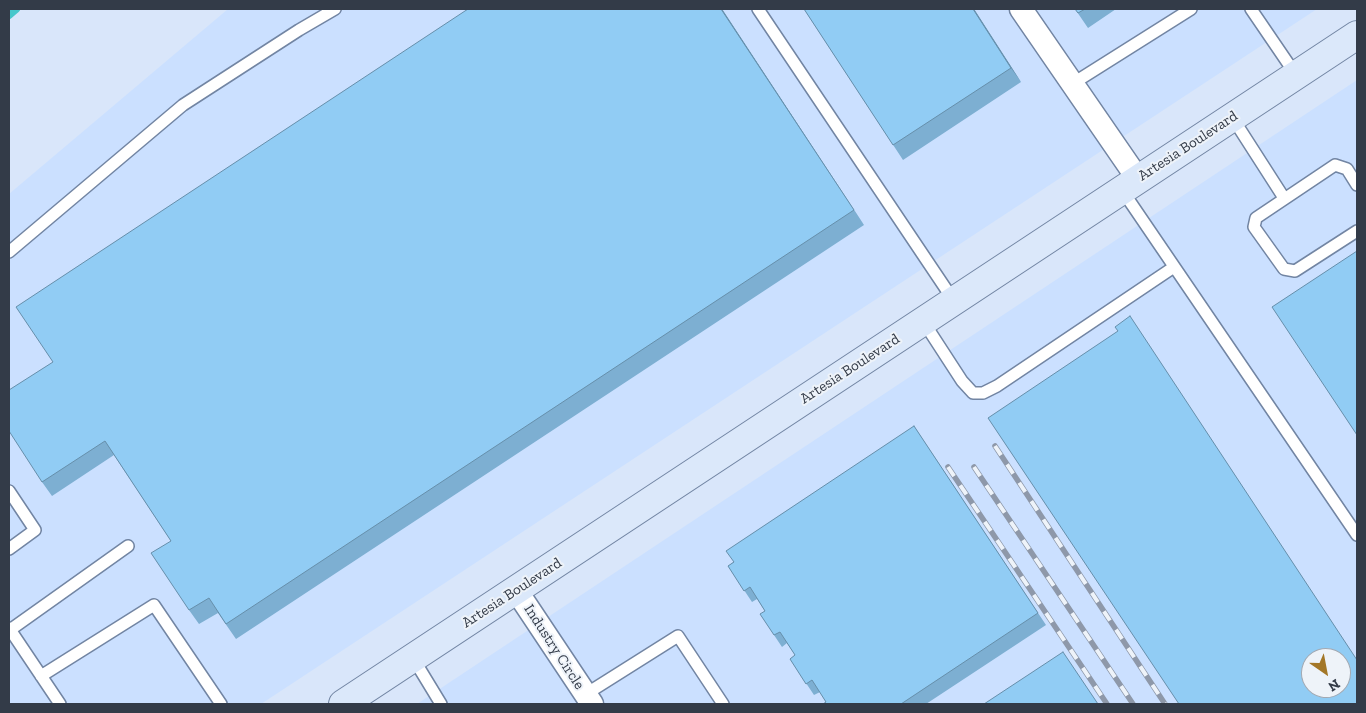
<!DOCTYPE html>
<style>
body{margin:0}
#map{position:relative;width:1366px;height:713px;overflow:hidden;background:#d9e6fa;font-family:"Zilla Slab",serif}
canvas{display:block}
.frame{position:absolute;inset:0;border:10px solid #333b48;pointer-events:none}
.north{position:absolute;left:1301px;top:648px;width:50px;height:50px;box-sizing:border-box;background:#eef3f9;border:1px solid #a3a9b2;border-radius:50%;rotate:147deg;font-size:14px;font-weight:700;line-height:20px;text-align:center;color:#333b48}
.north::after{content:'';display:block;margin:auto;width:18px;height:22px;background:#a37728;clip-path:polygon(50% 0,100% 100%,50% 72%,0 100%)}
</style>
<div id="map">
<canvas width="1366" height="713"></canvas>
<div class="frame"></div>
<div class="north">N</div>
</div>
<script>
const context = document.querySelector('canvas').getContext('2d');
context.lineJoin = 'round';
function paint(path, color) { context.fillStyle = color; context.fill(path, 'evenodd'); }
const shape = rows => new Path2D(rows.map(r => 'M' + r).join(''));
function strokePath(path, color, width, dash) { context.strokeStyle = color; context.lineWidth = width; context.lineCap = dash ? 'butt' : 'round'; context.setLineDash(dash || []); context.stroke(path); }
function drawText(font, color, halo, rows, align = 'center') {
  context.font = font + ' "Zilla Slab",serif'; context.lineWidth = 4; context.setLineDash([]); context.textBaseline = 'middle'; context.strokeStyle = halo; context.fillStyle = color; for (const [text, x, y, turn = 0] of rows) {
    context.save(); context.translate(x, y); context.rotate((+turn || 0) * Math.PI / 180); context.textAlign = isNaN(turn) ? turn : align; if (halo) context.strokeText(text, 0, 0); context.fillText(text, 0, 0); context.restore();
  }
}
paint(shape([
 [228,9,1317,9,261,704,9,704,9,194],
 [1357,80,1357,704,417,704],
 [1311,658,1341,658,1341,688,1311,688]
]), '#cbe0ff');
strokePath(shape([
 [9,15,16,9]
]), '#46c7cb', 8);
const lane = shape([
 [758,9,954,301],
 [1251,9,1296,75],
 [1072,84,1191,9],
 [1232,117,1284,198],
 [1357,185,1347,169,1335,165,1256,218,1254,227,1284,269,1295,271,1357,231],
 [1122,190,1357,535],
 [9,252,183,105,299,30,335,9],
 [923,321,962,381,973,393,983,393,997,386,1174,267],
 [9,491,35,530,9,549],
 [9,628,60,704],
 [10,630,128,546],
 [413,658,441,704],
 [41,676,154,605,221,704],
 [586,694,678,636,723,704]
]);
const street = shape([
 [1021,9,1138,179],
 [516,590,592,704]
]);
const secondary = shape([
 [343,704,1357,35]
]);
strokePath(lane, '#7285a3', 14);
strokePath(street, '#7285a3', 25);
strokePath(secondary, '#7285a3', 30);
strokePath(lane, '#fff', 11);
strokePath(street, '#fff', 22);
strokePath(secondary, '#dbe8fa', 28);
const rail = shape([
 [995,446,1165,704],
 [948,467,1107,704],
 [974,467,1133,704]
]);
strokePath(rail, '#8e98a9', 5.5);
strokePath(rail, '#eef3f9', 4, [11]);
paint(shape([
 [468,9,722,9,864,225,236,639,218,613,199,624,189,610,171,541,114,455,52,496,42,482,53,362],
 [804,9,974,9,1021,82,903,160],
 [1075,9,1116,9,1088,28],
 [914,426,1046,625,926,704,823,704,826,702,820,692,814,695,790,659,795,655,787,643,782,647,774,635,765,611,757,599,752,602,728,566]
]), '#7dafd2');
paint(shape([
 [721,9,722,9,864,225,854,210],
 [973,9,974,9,1021,82,1011,68]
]), '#668fab');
const building = shape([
 [468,9,721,9,854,210,226,624,209,598,189,610,151,553,171,541,105,441,42,482,9,431,9,390,53,362,16,307,468,9],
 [804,9,973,9,1011,68,893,145,804,9],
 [1075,9,1085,9,1078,13,1075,9],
 [1357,251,1357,435,1272,307,1357,251],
 [1130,316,1357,660,1357,704,1179,704,988,418,1118,331,1115,327,1130,316],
 [1311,658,1341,658,1341,688,1311,688,1311,658],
 [914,426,1038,613,901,704,823,704,826,702,812,680,806,684,790,659,795,655,780,632,774,635,760,614,765,611,750,587,744,591,728,566,734,562,726,551,914,426],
 [1063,652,1098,704,984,704,1063,652]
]);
paint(building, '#91ccf4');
strokePath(building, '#668fab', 1);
drawText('15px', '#333b48', '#eef3f9', [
 ["Artesia Boulevard",1188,146,-33],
 ["Artesia Boulevard",850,369,-33],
 ["Artesia Boulevard",512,593,-33],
 ["Industry Circle",554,647,57]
]);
</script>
